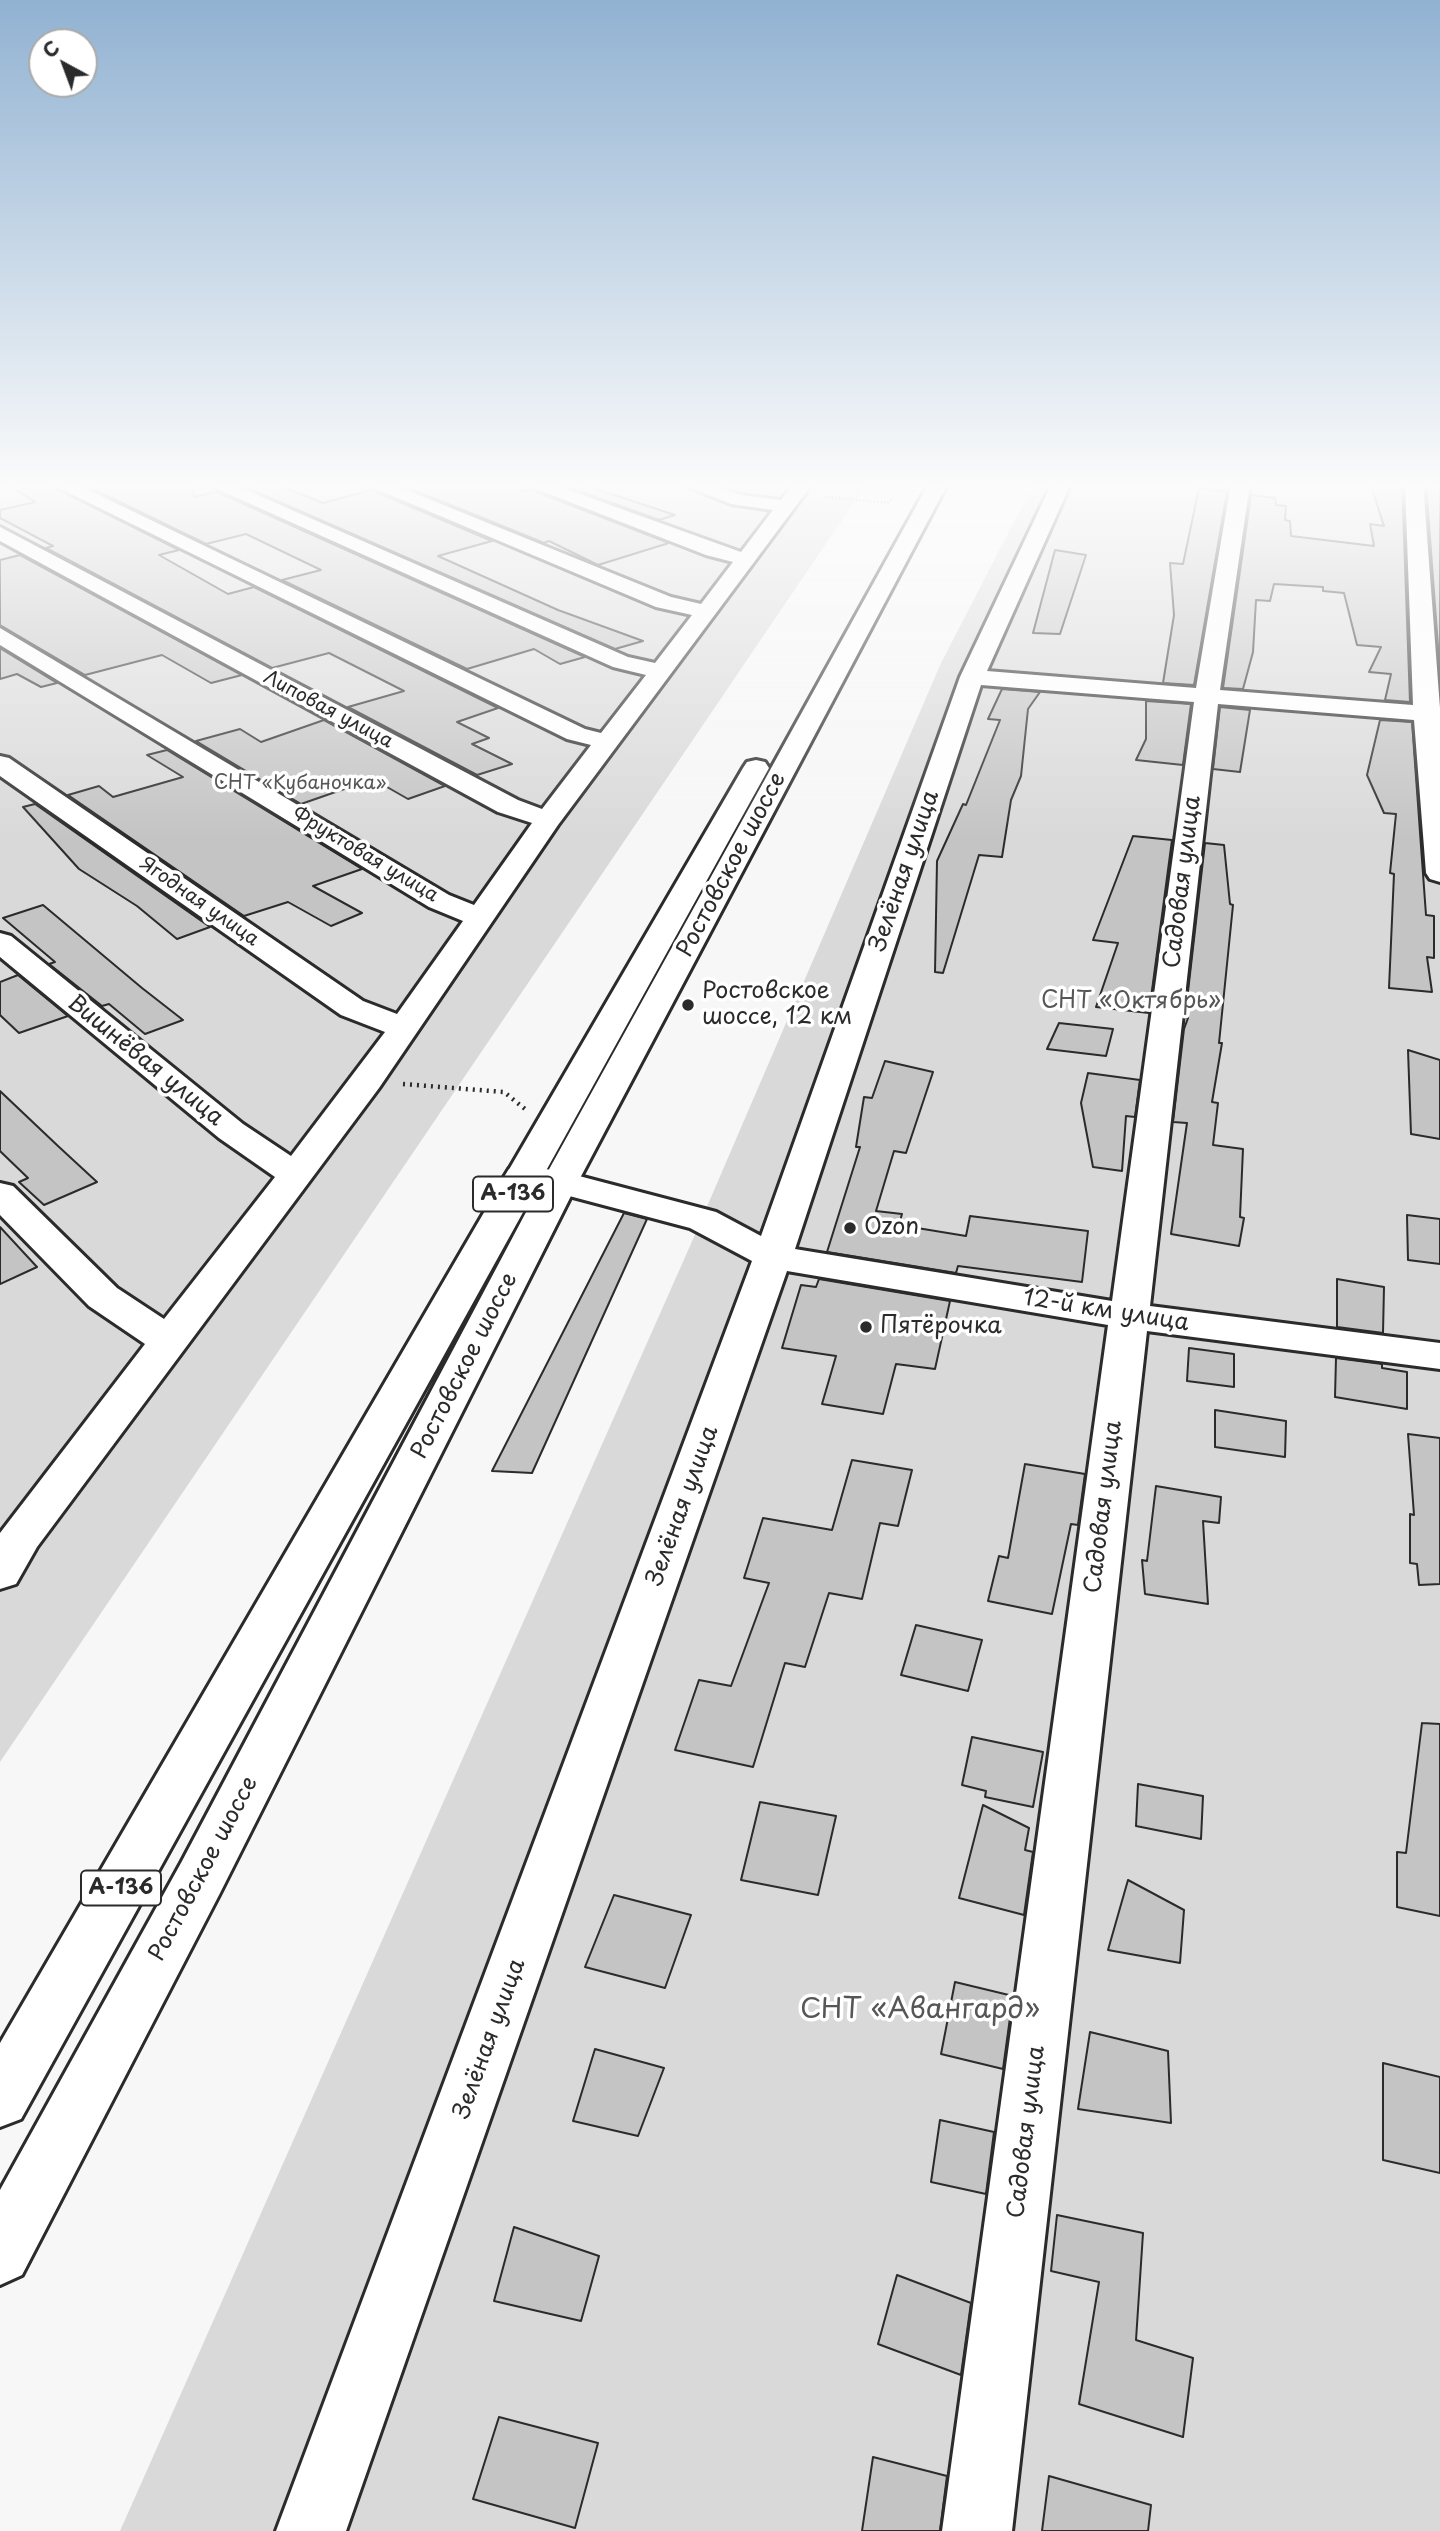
<!DOCTYPE html>
<meta charset="utf-8">
<style>
body{margin:0}
#map{position:relative;width:1440px;height:2531px;overflow:hidden;background:#f7f7f7;font-family:"Playpen Sans",sans-serif}
canvas{display:block}
.north{position:absolute;left:28px;top:28px;width:70px;height:70px;box-sizing:border-box;background:#fff;border:2px solid #aaa;border-radius:50%;rotate:319deg;font-size:19px;font-weight:700;line-height:28px;text-align:center;color:#2b2b2b}
.north::after{content:'';display:block;margin:auto;width:24px;height:32px;background:#2b2b2b;clip-path:polygon(50% 0,100% 100%,50% 72%,0 100%)}
</style>
<div id="map">
<canvas width="1440" height="2531"></canvas>
<div class="north">С</div>
</div>
<script>
const context = document.querySelector('canvas').getContext('2d');
context.lineJoin = 'round';
function paint(path, color) { context.fillStyle = color; context.fill(path, 'evenodd'); }
const shape = rows => new Path2D(rows.map(r => 'M' + r).join(''));
function strokePath(path, color, width, dash) { context.strokeStyle = color; context.lineWidth = width; context.lineCap = dash ? 'butt' : 'round'; context.setLineDash(dash || []); context.stroke(path); }
function drawText(font, color, halo, rows, align = 'center') {
  context.font = font + ' "Playpen Sans",sans-serif'; context.lineWidth = 7; context.setLineDash([]); context.textBaseline = 'middle'; context.strokeStyle = halo; context.fillStyle = color; for (const [text, x, y, turn = 0] of rows) {
    context.save(); context.translate(x, y); context.rotate((+turn || 0) * Math.PI / 180); context.textAlign = isNaN(turn) ? turn : align; if (halo) context.strokeText(text, 0, 0); context.fillText(text, 0, 0); context.restore();
  }
}
paint(shape([
 [0,483,867,483,0,1762],
 [1034,483,1440,483,1440,2531,120,2531,690,1246,941,663]
]), '#d9d9d9');
const building = shape([
 [5,483,46,483,179,550,159,555,228,594,254,587,498,708,457,722,489,738,472,744,512,764,477,775,348,707,404,691,329,653,272,668,46,548,53,546,0,518,0,510,35,502,5,483],
 [81,483,193,483,194,497,217,492,585,657,560,664,534,649,467,669,282,580,321,570,246,534,206,544,81,483],
 [253,483,273,483,323,503,371,490,492,541,438,556,558,610,643,641,615,649,243,486,253,483],
 [397,483,519,483,523,492,531,490,669,543,598,565,549,541,544,543,397,483],
 [558,483,578,483,675,515,659,520,558,483],
 [1370,483,1402,483,1410,702,1385,700,1391,674,1369,672,1381,647,1357,645,1344,593,1323,591,1323,587,1274,584,1270,601,1256,600,1253,652,1243,689,1223,688,1251,495,1275,498,1276,505,1286,506,1285,520,1290,521,1291,536,1374,546,1370,524,1384,526,1370,483],
 [1426,483,1440,483,1440,673,1426,483],
 [1199,488,1227,492,1194,685,1163,683,1174,615,1170,563,1183,564,1199,488],
 [1055,550,1086,555,1060,634,1033,633,1055,550],
 [20,555,242,675,211,683,162,655,85,675,0,625,0,560,20,555],
 [0,648,57,683,41,687,17,674,0,679,0,648],
 [1002,689,1040,692,1028,709,1021,776,1011,800,1002,857,979,855,943,973,935,972,937,861,963,804,966,805,1000,720,988,719,1002,689],
 [1146,701,1191,704,1183,765,1136,760,1146,739,1146,701],
 [1220,707,1250,710,1240,772,1213,769,1220,707],
 [324,720,445,786,408,799,373,779,301,804,196,741,240,729,261,742,324,720],
 [1380,720,1412,722,1426,915,1434,916,1434,958,1427,957,1432,992,1389,988,1394,874,1390,873,1396,814,1384,813,1367,775,1380,720],
 [167,750,362,869,313,886,362,913,331,926,288,902,244,916,68,795,99,786,113,797,183,777,147,755,167,750],
 [35,804,210,927,177,939,137,906,79,869,23,807,35,804],
 [1133,836,1172,840,1149,1013,1096,1007,1118,943,1093,940,1133,836],
 [1205,843,1224,845,1230,904,1233,905,1219,1043,1222,1043,1212,1102,1218,1103,1213,1145,1243,1149,1240,1217,1244,1218,1239,1246,1171,1234,1187,1123,1173,1122,1184,1029,1188,1018,1185,1018,1205,843],
 [43,905,142,988,183,1020,145,1034,109,1004,102,1006,49,964,55,962,3,918,43,905],
 [18,975,68,1016,19,1033,0,1015,0,982,18,975],
 [1059,1023,1113,1029,1106,1056,1047,1049,1059,1023],
 [1408,1050,1440,1060,1440,1139,1411,1134,1408,1050],
 [885,1061,933,1072,906,1153,894,1151,876,1211,902,1214,899,1225,966,1236,970,1216,1088,1231,1082,1282,958,1266,956,1273,827,1252,860,1147,856,1147,864,1097,872,1098,885,1061],
 [1088,1073,1140,1080,1135,1117,1126,1116,1122,1171,1093,1167,1081,1103,1088,1073],
 [0,1091,58,1146,97,1182,44,1205,19,1182,28,1178,0,1151,0,1091],
 [624,1213,647,1219,532,1473,492,1471,624,1213],
 [1407,1215,1440,1219,1440,1264,1408,1260,1407,1215],
 [0,1227,37,1267,0,1284,0,1227],
 [819,1279,950,1301,935,1369,896,1364,883,1414,822,1404,836,1356,782,1348,801,1285,816,1287,819,1279],
 [1337,1279,1384,1287,1383,1333,1337,1327,1337,1279],
 [1189,1348,1234,1354,1234,1387,1187,1381,1189,1348],
 [1336,1358,1382,1364,1382,1368,1407,1372,1407,1409,1335,1397,1336,1358],
 [1215,1410,1286,1421,1285,1457,1215,1447,1215,1410],
 [1408,1434,1440,1438,1440,1584,1419,1585,1417,1564,1410,1563,1410,1514,1414,1515,1408,1434],
 [852,1460,912,1470,898,1526,880,1523,862,1599,829,1593,805,1667,785,1663,753,1767,675,1750,699,1680,731,1686,769,1583,744,1578,763,1518,832,1530,852,1460],
 [1025,1464,1085,1474,1078,1525,1071,1524,1052,1614,988,1601,999,1556,1008,1558,1025,1464],
 [1156,1486,1221,1497,1219,1523,1203,1521,1208,1604,1145,1594,1142,1560,1147,1561,1156,1486],
 [916,1625,982,1640,968,1691,901,1675,916,1625],
 [1422,1723,1440,1724,1440,1916,1397,1907,1397,1852,1406,1853,1422,1723],
 [972,1737,1043,1752,1033,1807,985,1797,986,1791,962,1785,972,1737],
 [1138,1784,1203,1796,1201,1839,1136,1826,1138,1784],
 [760,1802,836,1816,818,1895,741,1880,760,1802],
 [983,1805,1029,1828,1025,1850,1033,1852,1024,1915,959,1898,983,1805],
 [1128,1880,1184,1910,1180,1963,1108,1950,1128,1880],
 [614,1895,691,1915,665,1988,585,1967,614,1895],
 [955,1982,1013,1996,1003,2069,941,2054,955,1982],
 [1090,2032,1168,2051,1171,2123,1078,2109,1090,2032],
 [595,2049,664,2068,638,2136,573,2121,595,2049],
 [1383,2063,1440,2077,1440,2173,1383,2160,1383,2063],
 [940,2120,994,2132,986,2194,931,2182,940,2120],
 [1057,2215,1143,2233,1136,2340,1193,2358,1183,2437,1079,2404,1099,2282,1051,2271,1057,2215],
 [514,2227,599,2256,581,2321,494,2301,514,2227],
 [897,2275,971,2303,961,2375,878,2344,897,2275],
 [499,2417,598,2443,575,2528,473,2499,499,2417],
 [873,2457,947,2476,940,2531,862,2531,873,2457],
 [1049,2476,1151,2505,1148,2531,1042,2531,1049,2476]
]);
paint(building, '#c4c4c4');
strokePath(building, '#2b2b2b', 2);
const minor = shape([
 [49,483,74,483,585,729,601,733,646,675,613,667,204,483,230,483,628,657,655,663,692,615,656,607,362,483,389,483,671,597,701,604,733,562,706,555,521,483,549,483,741,552,773,510,731,504,679,483,708,483,741,495,781,500,794,483,813,483,558,825,379,1088,37,1547,16,1584,0,1589,0,1533,145,1344,89,1306,0,1215,0,1183,13,1186,117,1288,164,1319,275,1177,219,1138,0,957,0,933,11,936,243,1124,291,1156,385,1032,341,1015,0,776,0,756,9,758,363,1001,397,1014,463,921,429,907,0,645,0,628,449,895,474,905,532,823,498,812,0,541,0,527,518,800,542,809,591,745,567,739,49,483],
 [1052,483,1071,483,987,671,1196,688,1231,483,1250,483,1220,690,1413,705,1405,483,1423,483,1440,708,1440,882,1430,879,1426,873,1414,720,1218,704,1150,1306,1440,1343,1440,1369,1147,1331,1012,2531,942,2531,1108,1325,787,1271,346,2531,276,2531,752,1261,690,1228,558,1193,509,1185,504,1177,509,1169,522,1166,560,1171,716,1212,761,1236,960,677,1052,483],
 [981,685,1194,702,1112,1301,795,1249,981,685]
]);
const highway = shape([
 [929,483,948,483,578,1182,219,1895,22,2275,0,2285,0,2190,181,1863,542,1182,929,483],
 [756,760,765,762,769,768,21,2119,0,2127,0,2043,743,768,747,762,756,760]
]);
strokePath(minor, '#2b2b2b', 6);
strokePath(highway, '#2b2b2b', 6);
strokePath(shape([
 [825,497,887,503,897,495]
]), '#2b2b2b', 2.5, [1, 2.5]);
strokePath(shape([
 [403,1084,504,1092,525,1109]
]), '#2b2b2b', 4.5, [2, 5]);
paint(minor, '#fff');
paint(highway, '#fff');
const sky = context.createLinearGradient(0, 0, 0, 838);
sky.addColorStop(0, '#91b2d2');
sky.addColorStop(0.58, '#fbfbfb');
sky.addColorStop(1, '#fbfbfb00');
context.fillStyle = sky;
context.fillRect(0, 0, 1440, 838);
for (const [x, y, r, color] of [
 [688,1005,7,"#2b2b2b"],
 [850,1228,7,"#2b2b2b"],
 [866,1327,7,"#2b2b2b"]
]) { const dot = new Path2D(); dot.arc(x, y, r, 0, 2 * Math.PI); context.fillStyle = color; context.fill(dot); strokePath(dot, '#fff', 2.5); }
drawText('19px', '#2b2b2b', '#fff', [
 ["Липовая улица",328,710,28],
 ["Фруктовая улица",365,855,31],
 ["Ягодная улица",199,902,35]
]);
drawText('19px', '#565656', '#fff', [
 ["СНТ «Кубаночка»",300,784]
]);
for (const [x, y, w] of [
 [513,1194,80],
 [121,1888,80]
]) { const box = new Path2D(); box.roundRect(x - w / 2, y - 17.5, w, 35, 5); context.fillStyle = '#fff'; context.fill(box); strokePath(box, '#2b2b2b', 2); }
drawText('bold 21px', '#2b2b2b', null, [
 ["А-136",513,1194],
 ["А-136",121,1888]
]);
drawText('23px', '#2b2b2b', '#fff', [
 ["Ростовское шоссе",732,865,-62],
 ["Зелёная улица",905,871,-71],
 ["Садовая улица",1183,882,-83],
 ["Вишнёвая улица",145,1061,39],
 ["12-й км улица",1106,1311,9],
 ["Ростовское шоссе",465,1366,-63],
 ["Зелёная улица",683,1506,-70],
 ["Садовая улица",1104,1507,-83],
 ["Ростовское шоссе",204,1869,-62],
 ["Зелёная улица",490,2039,-70],
 ["Садовая улица",1027,2132,-83]
]);
drawText('23px', '#2b2b2b', '#fff', [
 ["Ростовское",702,992],
 ["шоссе, 12 км",702,1018],
 ["Ozon",864,1228],
 ["Пятёрочка",880,1327]
], 'left');
drawText('23px', '#565656', '#fff', [
 ["СНТ «Октябрь»",1131,1002]
]);
drawText('28px', '#565656', '#fff', [
 ["СНТ «Авангард»",920,2010]
]);
</script>
